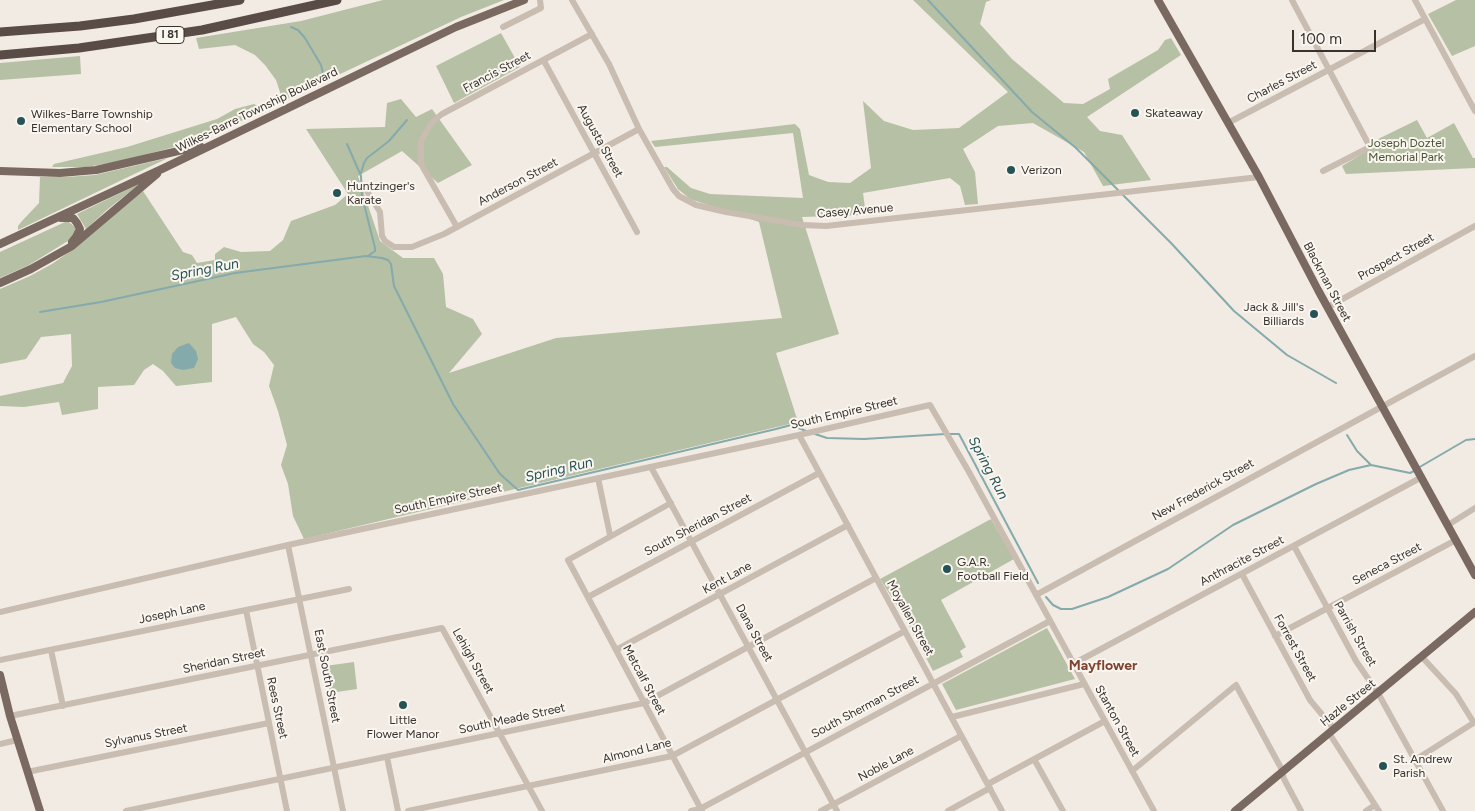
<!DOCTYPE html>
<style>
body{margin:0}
#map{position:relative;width:1475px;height:811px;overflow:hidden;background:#f2ebe3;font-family:Figtree,sans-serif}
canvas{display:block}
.scale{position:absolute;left:1292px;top:30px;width:84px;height:22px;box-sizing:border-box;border:2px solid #39312d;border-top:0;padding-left:6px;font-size:15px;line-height:18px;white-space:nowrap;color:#39312d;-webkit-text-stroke:4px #f9f5ef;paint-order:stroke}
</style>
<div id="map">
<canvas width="1475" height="811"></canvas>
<div class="scale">100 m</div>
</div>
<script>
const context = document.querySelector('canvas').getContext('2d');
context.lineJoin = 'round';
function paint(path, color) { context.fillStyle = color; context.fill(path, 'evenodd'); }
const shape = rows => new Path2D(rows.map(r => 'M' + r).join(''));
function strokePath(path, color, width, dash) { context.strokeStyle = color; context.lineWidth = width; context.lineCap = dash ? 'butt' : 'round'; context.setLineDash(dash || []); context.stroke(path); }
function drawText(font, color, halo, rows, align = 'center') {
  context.font = font + ' Figtree,sans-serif'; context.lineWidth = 4; context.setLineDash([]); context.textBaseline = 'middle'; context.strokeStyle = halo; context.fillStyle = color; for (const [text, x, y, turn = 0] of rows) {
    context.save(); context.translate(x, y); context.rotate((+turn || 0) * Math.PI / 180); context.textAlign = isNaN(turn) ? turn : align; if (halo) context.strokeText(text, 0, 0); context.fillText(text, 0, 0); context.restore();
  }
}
paint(shape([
 [383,0,504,0,461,17,283,101,276,80,265,65,255,55,235,45,199,49,196,38,301,21],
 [913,0,991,0,986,2,980,24,1012,59,1064,103,1083,104,1110,89,1108,79,1158,50,1165,40,1171,38,1181,55,1087,117,1100,131,1122,135,1151,180,1103,186,1084,152,1033,123,998,126,963,149,975,172,978,204,965,205,960,186,950,178,863,193,866,215,802,217,839,334,776,353,798,422,304,539,293,516,288,484,281,465,287,445,278,411,269,386,274,365,264,352,253,344,236,317,212,324,212,382,176,386,163,371,153,364,144,370,134,385,98,387,98,409,62,415,59,402,24,407,0,406,0,396,63,383,72,366,71,334,41,337,26,359,0,364,0,289,30,276,52,264,69,252,123,206,143,191,183,252,192,255,197,263,215,260,215,254,224,247,241,252,270,251,283,240,291,221,335,205,348,194,306,129,385,127,387,103,401,99,416,117,432,109,472,165,438,183,402,151,358,176,380,241,403,258,434,258,443,274,446,307,473,319,482,334,449,373,556,338,782,318,759,222,690,199,678,189,664,167,667,167,691,188,710,194,803,198,793,133,655,147,651,141,795,124,800,129,809,175,828,182,850,183,871,168,863,101,884,121,913,130,959,128,1008,92],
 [1456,0,1475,0,1475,46,1452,56,1428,14],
 [501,33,520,67,454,103,436,66],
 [80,56,81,74,0,80,0,63],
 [254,104,265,110,200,140,122,161,86,167,52,167,54,164,127,147,217,119,235,109],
 [1417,120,1427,138,1454,123,1473,158,1475,158,1475,168,1346,174,1342,166,1374,147,1374,141],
 [168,158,126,178,18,230,18,226,22,221,39,203,40,177,66,177,95,175],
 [141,183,108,209,86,229,77,214],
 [65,222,69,222,75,227,76,230,71,239,29,265,0,278,0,252],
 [991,519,1014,559,941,600,966,647,960,651,963,657,933,671,906,620,880,579],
 [1047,628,1075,679,956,710,942,684],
 [354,662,357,689,330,693,325,666]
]), '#b6c0a4');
paint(shape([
 [189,343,196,351,198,359,194,368,183,370,175,368,171,363,172,354,178,347]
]), '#85aaac');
strokePath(shape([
 [928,0,1032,112,1076,148,1119,191],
 [291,27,298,30,305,38,321,65,324,77],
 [347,144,361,176,362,196,375,248,375,251,368,256],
 [361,173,364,163,367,158,389,141,407,120],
 [1122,194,1171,243,1234,311,1287,355,1336,383],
 [40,312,101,302,235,273,366,256,382,258,388,260,391,264,394,286,453,404,500,474,518,490,776,429,791,425,806,431],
 [815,434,827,438,864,439,945,434],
 [949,434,959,434,1038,583],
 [1347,435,1357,451,1371,465],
 [1418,468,1466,440,1475,439],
 [1046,597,1053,605,1061,609,1072,609,1108,597,1168,569,1233,525,1316,484,1349,470,1371,465,1410,473,1414,471]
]), '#85aaac', 2);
strokePath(shape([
 [572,0,609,64,639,129,673,189,679,196,696,205,726,212,802,225,826,226,1259,177],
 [1292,0,1370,147,1323,171],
 [1415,0,1475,111],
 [503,27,541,8,540,0],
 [544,61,637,232],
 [1228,123,1425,19],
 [365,188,380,212,382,236,385,241,394,247,412,247,444,234,639,129],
 [457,227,421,164,421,141,432,122,442,114,592,34],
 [1328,307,1475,226],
 [799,435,1002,811],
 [651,467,837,811],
 [598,478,610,535],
 [671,503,568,560,702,811],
 [1448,525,1475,508],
 [288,545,343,811],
 [1294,546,1356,661,1378,693,1443,811],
 [1242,574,1310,700,1334,729],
 [1036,595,1475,356],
 [588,597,819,473],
 [246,610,287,811],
 [0,612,288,545,799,435,930,405,969,472,1154,811],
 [1275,636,1456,540],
 [51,650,63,706],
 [616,650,848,525],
 [1422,657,1456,694,1474,723],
 [0,660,349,589],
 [1073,664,1422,477],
 [10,716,442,628,542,811],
 [952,717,1084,684],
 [1329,733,1379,811],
 [0,744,17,740],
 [387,757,398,811],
 [1034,759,1063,811],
 [1415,760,1475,722],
 [1132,771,1236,685,1281,768,1284,779,1301,811],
 [27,772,269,723],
 [988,784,1105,721],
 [126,811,644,703,876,578],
 [408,811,672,756,905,631],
 [691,811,700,809,1050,621],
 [821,811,961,736],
 [948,811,990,788],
 [1366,811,1375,805]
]), '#c9bcb0', 6);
strokePath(shape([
 [1158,0,1259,177,1318,290,1475,575],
 [0,171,60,173,96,170,200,146],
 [61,218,73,218,77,223,80,229,76,237,72,242],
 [0,244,164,168,456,27,524,0],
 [0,283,31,269,72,246,157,174],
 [0,675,10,716,40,811],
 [1235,811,1475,612]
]), '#796960', 8);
strokePath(shape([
 [0,32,80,26,134,19,240,0],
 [0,55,79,48,202,30,337,0]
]), '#594b45', 9);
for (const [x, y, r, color] of [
 [1135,113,5,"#265356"],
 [21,121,5,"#265356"],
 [1011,170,5,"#265356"],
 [337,193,5,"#265356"],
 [1314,314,5,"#265356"],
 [947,569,5,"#265356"],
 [403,705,5,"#265356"],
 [1383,766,5,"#265356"]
]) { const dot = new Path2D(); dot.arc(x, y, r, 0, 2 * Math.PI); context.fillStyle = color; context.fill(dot); strokePath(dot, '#f9f5ef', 2); }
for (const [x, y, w] of [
 [170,35,28]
]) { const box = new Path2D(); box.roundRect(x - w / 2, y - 8.5, w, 17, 4); context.fillStyle = '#f9f5ef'; context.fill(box); strokePath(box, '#39312d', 1); }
drawText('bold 11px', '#39312d', null, [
 ["I 81",170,35]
]);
drawText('12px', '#39312d', '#f9f5ef', [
 ["Francis Street",497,72,-28],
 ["Charles Street",1282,82,-28],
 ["Wilkes-Barre Township Boulevard",257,110,-26],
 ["Augusta Street",600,141,61],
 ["Anderson Street",518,182,-28],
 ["Casey Avenue",855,211,-5],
 ["Prospect Street",1396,257,-29],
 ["Blackman Street",1327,282,62],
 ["South Empire Street",844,413,-13],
 ["New Frederick Street",1203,490,-29],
 ["South Empire Street",448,499,-12],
 ["South Sheridan Street",698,525,-28],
 ["Anthracite Street",1242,561,-28],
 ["Seneca Street",1387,564,-28],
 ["Kent Lane",727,578,-29],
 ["Joseph Lane",172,613,-12],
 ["Moyallen Street",910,618,61],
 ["Dana Street",754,633,61],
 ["Parrish Street",1355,634,60],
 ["Forrest Street",1295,648,61],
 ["Sheridan Street",224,661,-12],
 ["Lehigh Street",473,661,61],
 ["East South Street",327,676,79],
 ["Metcalf Street",644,680,62],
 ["Hazle Street",1348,703,-39],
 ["South Sherman Street",865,707,-28],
 ["Rees Street",277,708,78],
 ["South Meade Street",512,719,-12],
 ["Stanton Street",1117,721,61],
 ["Sylvanus Street",146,736,-11],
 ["Almond Lane",637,751,-14],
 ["Noble Lane",886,764,-28]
]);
drawText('12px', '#39312d', '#f9f5ef', [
 ["Skateaway",1145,113],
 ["Wilkes-Barre Township",31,114],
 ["Elementary School",31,128],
 ["Verizon",1021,170],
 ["Huntzinger's",347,186],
 ["Karate",347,200],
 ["Jack & Jill's",1304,307,"right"],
 ["Billiards",1304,321,"right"],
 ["G.A.R.",957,562],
 ["Football Field",957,576],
 ["Little",403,720,"center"],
 ["Flower Manor",403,734,"center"],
 ["St. Andrew",1393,759],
 ["Parish",1393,773]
], 'left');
drawText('12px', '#485533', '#f9f5ef', [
 ["Joseph Doztel",1406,143],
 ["Memorial Park",1406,157]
]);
drawText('italic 14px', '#265356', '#f9f5ef', [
 ["Spring Run",205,270,-11],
 ["Spring Run",988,468,62],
 ["Spring Run",559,470,-13]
]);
drawText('bold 14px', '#7f432f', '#f9f5ef', [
 ["Mayflower",1103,666]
]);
</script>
